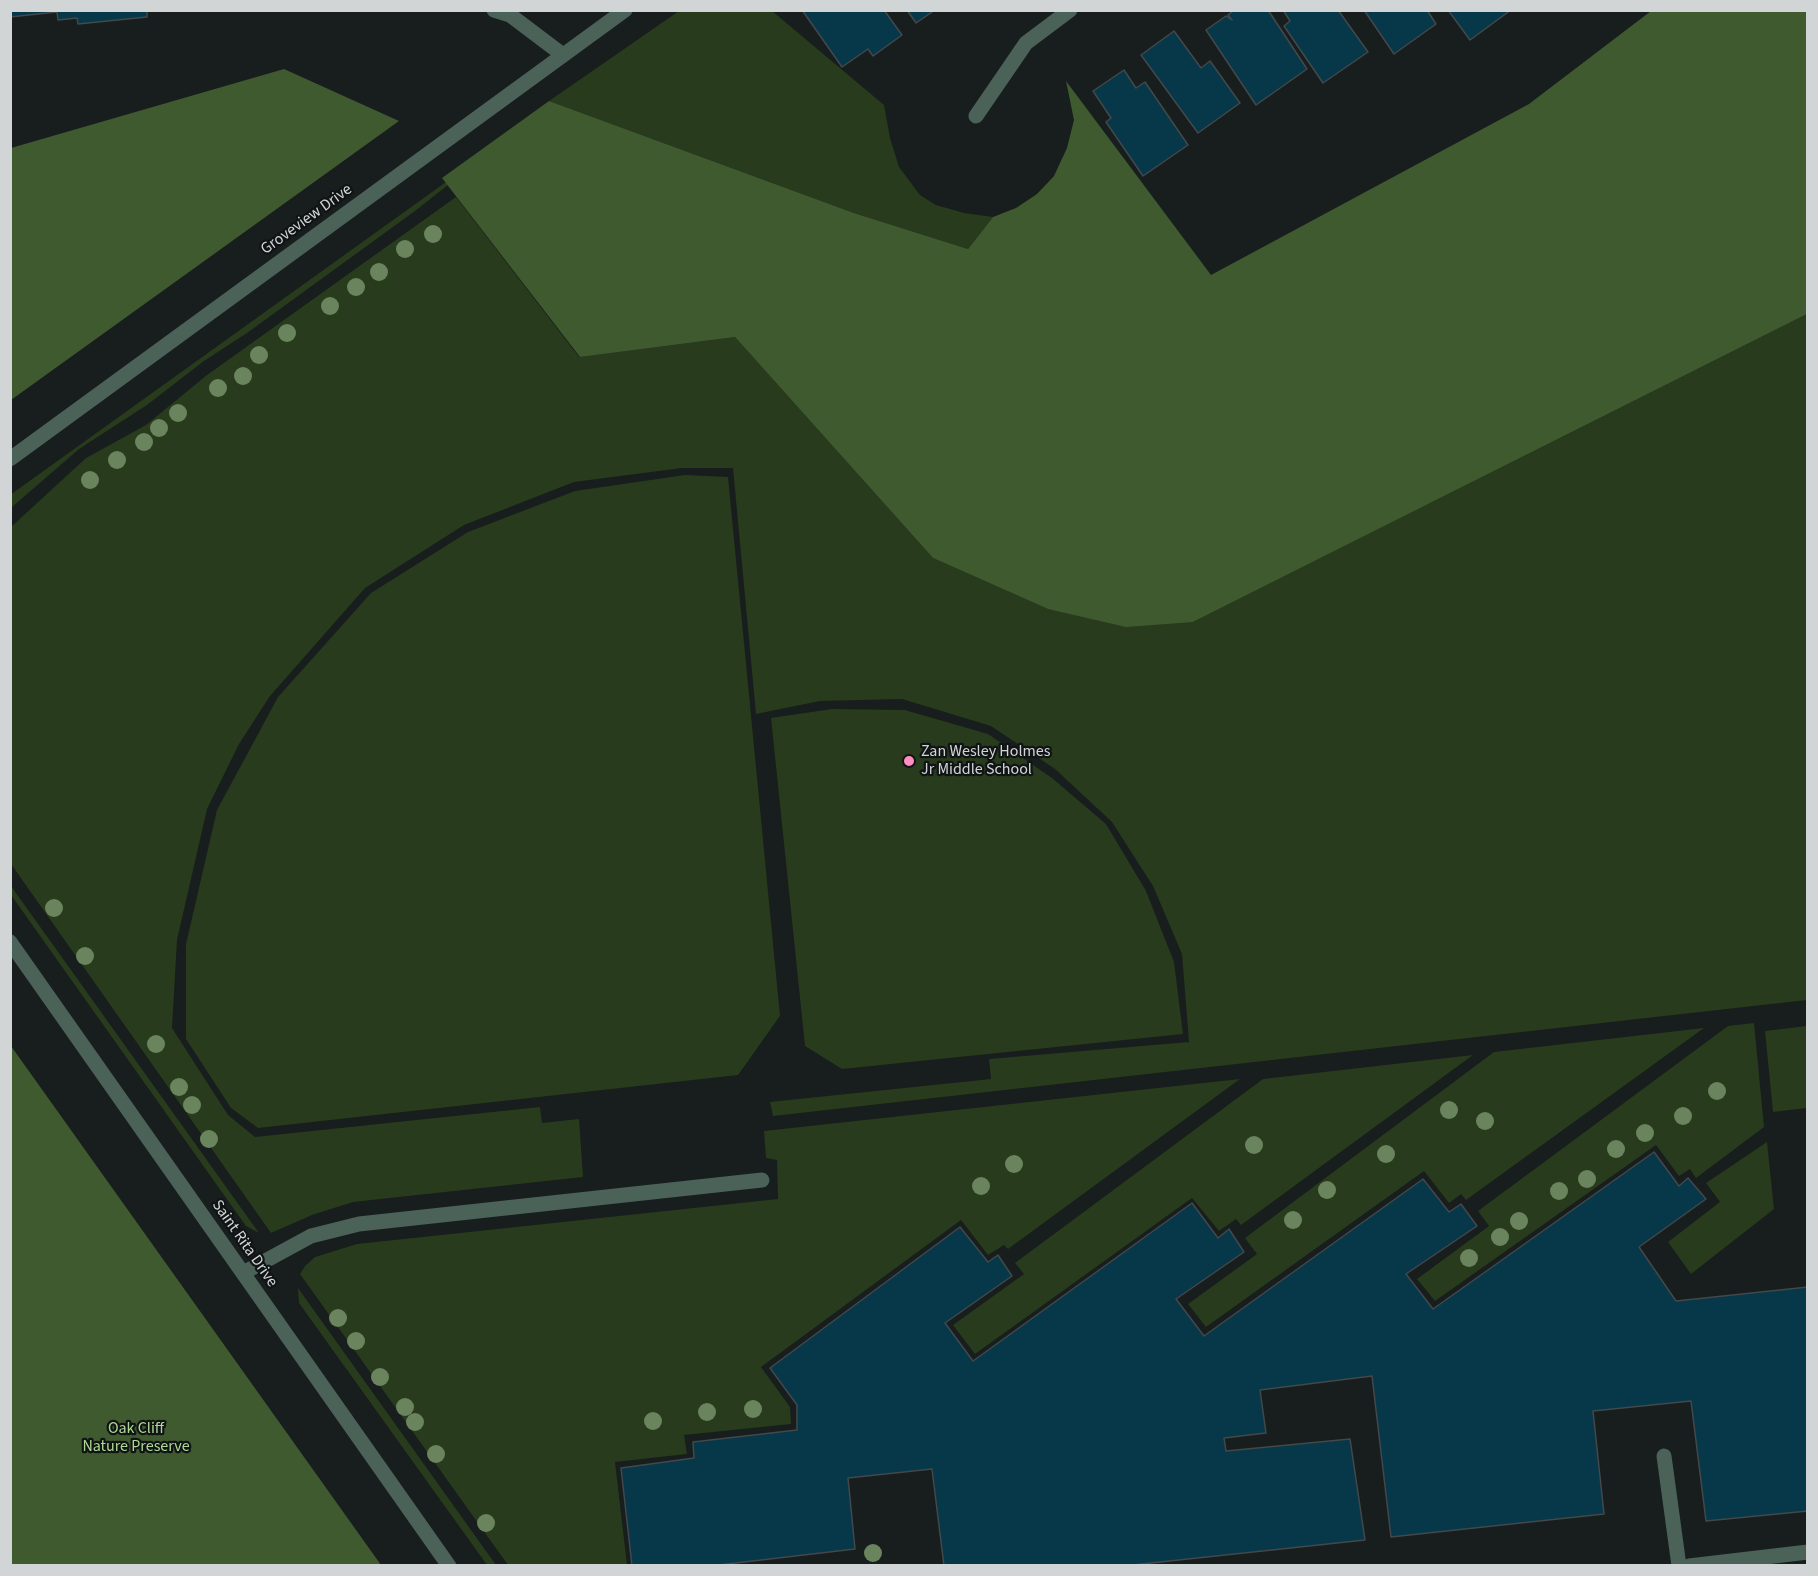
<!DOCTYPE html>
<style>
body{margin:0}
#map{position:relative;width:1818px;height:1576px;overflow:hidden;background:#181d1d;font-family:"Source Sans 3",sans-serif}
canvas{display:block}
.frame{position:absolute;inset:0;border:12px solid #d2d5d5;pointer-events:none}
</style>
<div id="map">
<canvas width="1818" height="1576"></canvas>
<div class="frame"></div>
</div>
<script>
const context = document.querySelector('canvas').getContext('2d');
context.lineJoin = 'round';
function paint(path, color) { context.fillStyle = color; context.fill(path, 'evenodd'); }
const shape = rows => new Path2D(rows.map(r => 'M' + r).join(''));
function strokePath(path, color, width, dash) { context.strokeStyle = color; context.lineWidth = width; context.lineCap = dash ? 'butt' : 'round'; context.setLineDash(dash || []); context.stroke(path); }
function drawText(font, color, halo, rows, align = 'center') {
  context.font = font + ' "Source Sans 3",sans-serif'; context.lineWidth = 4.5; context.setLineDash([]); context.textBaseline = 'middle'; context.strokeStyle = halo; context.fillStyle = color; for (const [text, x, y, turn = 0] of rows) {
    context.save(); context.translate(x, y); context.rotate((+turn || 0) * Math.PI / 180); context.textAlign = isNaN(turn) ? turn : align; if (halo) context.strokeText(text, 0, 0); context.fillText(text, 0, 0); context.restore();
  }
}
paint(shape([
 [679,11,772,11,884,105,890,138,899,167,920,195,936,205,964,213,993,217,968,249,854,213,549,101],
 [446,182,448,185,415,211,247,333,204,361,147,405,79,449,11,508,10,495],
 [456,197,579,357,735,337,933,558,1048,609,1193,622,1807,314,1807,1000,773,1116,770,1102,991,1079,989,1059,1189,1042,1182,954,1153,886,1112,822,1055,769,991,726,902,699,820,701,756,714,733,468,682,468,574,482,464,525,365,588,270,696,239,744,207,809,177,940,172,1028,228,1115,255,1137,540,1107,542,1123,579,1119,583,1177,353,1202,312,1215,271,1233,11,864,11,527,86,458,146,425,207,375],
 [685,475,728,477,780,1016,738,1075,258,1128,231,1108,186,1039,186,944,217,810,278,697,371,593,468,532,575,491],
 [832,709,905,710,988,734,1052,778,1106,824,1146,891,1174,962,1183,1034,842,1069,805,1046,771,718],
 [10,886,11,886,259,1233,246,1226,11,895],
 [1754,1023,1764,1127,1696,1178,1690,1169,1679,1176,1656,1145,1435,1301,1417,1279,1489,1226,1478,1211,1728,1026],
 [1807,1026,1807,1108,1773,1112,1765,1031],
 [1704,1028,1466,1200,1461,1194,1449,1203,1424,1171,1206,1327,1188,1304,1257,1254,1245,1238,1494,1052],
 [1473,1055,1241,1225,1236,1219,1219,1231,1192,1198,975,1354,953,1325,1024,1274,1015,1263,1263,1079],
 [1240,1079,1008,1249,1004,1245,988,1255,961,1220,761,1367,790,1407,791,1424,684,1435,687,1454,615,1462,627,1565,508,1565,300,1274,305,1266,315,1257,357,1244,778,1199,777,1160,766,1158,764,1131],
 [1767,1142,1774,1209,1691,1274,1668,1242,1720,1202,1706,1183],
 [298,1288,496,1565,487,1565,299,1303]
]), '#283b1c');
paint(shape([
 [1651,11,1807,11,1807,314,1193,622,1126,627,1048,609,933,558,735,337,580,357,442,178,549,101,854,213,968,249,993,217,1016,208,1037,194,1054,176,1067,148,1074,120,1066,81,1211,275,1529,104],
 [284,69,399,121,11,400,11,148],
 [11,1046,381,1565,11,1565]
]), '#405a30');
const building = shape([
 [10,10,147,10,147,17,78,24,77,18,58,20,57,12,10,17,10,10],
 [802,10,884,10,902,35,873,56,868,49,842,67,802,10],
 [907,10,931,10,932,12,916,23,907,10],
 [1234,10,1268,10,1307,69,1256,105,1206,30,1226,16,1232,20,1228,15,1234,10],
 [1283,10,1338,10,1368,52,1323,83,1284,26,1290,21,1283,10],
 [1364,10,1427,10,1436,24,1394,54,1364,10],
 [1448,10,1511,10,1470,40,1448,10],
 [1174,31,1201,68,1210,61,1240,103,1198,133,1141,55,1174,31],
 [1124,70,1136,88,1145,82,1188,145,1143,176,1106,122,1111,118,1093,91,1124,70],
 [1654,1152,1679,1186,1688,1178,1706,1199,1639,1247,1676,1301,1808,1287,1808,1511,1706,1521,1691,1401,1593,1411,1604,1514,1391,1537,1372,1376,1260,1390,1266,1433,1224,1438,1226,1451,1350,1439,1365,1540,1123,1566,944,1566,932,1469,848,1478,855,1549,710,1566,632,1566,621,1468,694,1458,693,1442,797,1430,797,1405,770,1368,960,1227,988,1262,998,1255,1012,1276,945,1323,973,1361,1192,1203,1218,1238,1229,1229,1244,1252,1176,1299,1204,1336,1423,1179,1449,1212,1461,1204,1477,1226,1406,1274,1433,1309,1654,1152]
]);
paint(building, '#06384a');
strokePath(building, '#43484a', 1.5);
strokePath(shape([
 [494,10,510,15,563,55],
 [243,1273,311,1236,359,1224,762,1180],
 [1664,1456,1679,1566],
 [1689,1566,1808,1552]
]), '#4a6257', 15);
strokePath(shape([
 [976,116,1026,43,1070,10],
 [10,459,625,10],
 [10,942,449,1566]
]), '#4a6257', 15);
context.fillStyle = '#6a845e';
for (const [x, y] of [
 [433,234],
 [405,249],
 [379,272],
 [356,287],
 [330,306],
 [287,333],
 [259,355],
 [243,376],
 [218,388],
 [178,413],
 [159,428],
 [144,442],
 [117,460],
 [90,480],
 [54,908],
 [85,956],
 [156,1044],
 [179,1087],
 [1717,1091],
 [192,1105],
 [1449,1110],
 [1683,1116],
 [1485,1121],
 [1645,1133],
 [209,1139],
 [1254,1145],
 [1616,1149],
 [1386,1154],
 [1014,1164],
 [1587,1179],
 [981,1186],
 [1327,1190],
 [1559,1191],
 [1293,1220],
 [1519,1221],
 [1500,1237],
 [1469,1258],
 [338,1318],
 [356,1341],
 [380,1377],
 [405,1407],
 [753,1409],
 [707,1412],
 [653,1421],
 [415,1422],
 [436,1454],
 [486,1523],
 [873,1553]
]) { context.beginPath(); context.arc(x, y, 9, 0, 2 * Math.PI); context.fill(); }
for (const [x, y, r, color] of [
 [909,761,6,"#fe8ebd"]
]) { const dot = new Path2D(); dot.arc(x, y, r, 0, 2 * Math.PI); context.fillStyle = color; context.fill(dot); strokePath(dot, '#101414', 2); }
drawText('16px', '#d2d5d5', '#101414', [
 ["Groveview Drive",307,220,-36],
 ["Saint Rita Drive",244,1244,55]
]);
drawText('16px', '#d2d5d5', '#101414', [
 ["Zan Wesley Holmes",921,752],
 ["Jr Middle School",921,770]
], 'left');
drawText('16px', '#add894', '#101414', [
 ["Oak Cliff",136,1429],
 ["Nature Preserve",136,1447]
]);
</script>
